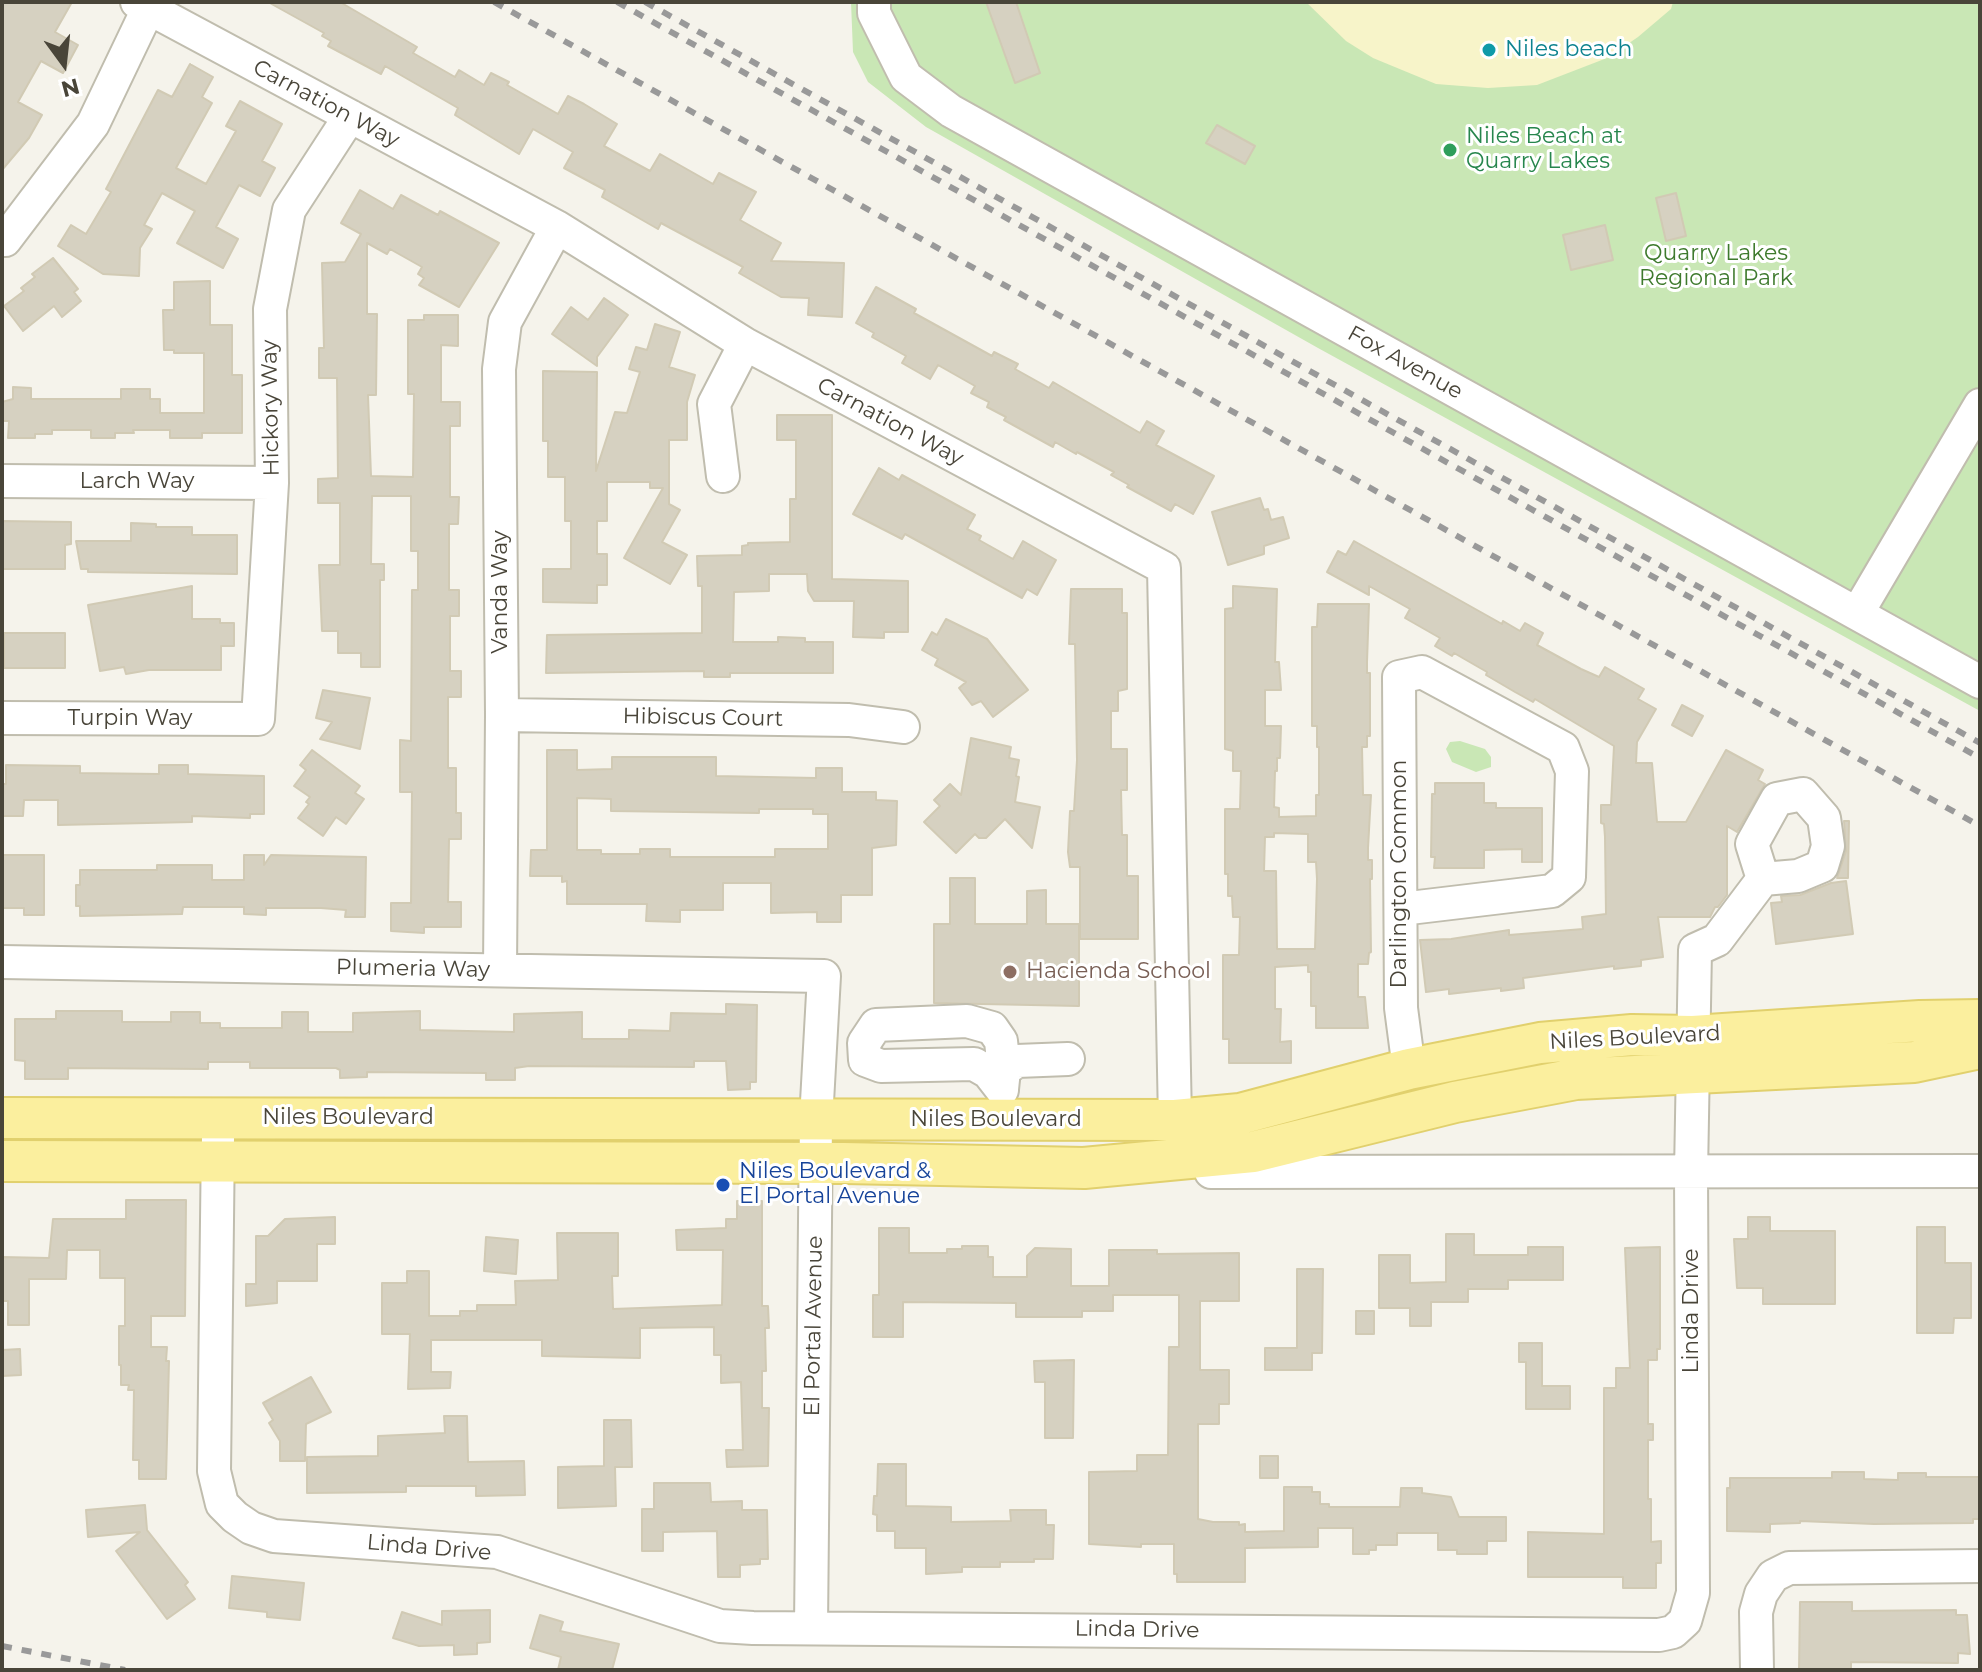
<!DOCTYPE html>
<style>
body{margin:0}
#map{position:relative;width:1982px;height:1672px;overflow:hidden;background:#f5f3eb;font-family:Montserrat,sans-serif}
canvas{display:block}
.frame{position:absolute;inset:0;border:4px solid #494539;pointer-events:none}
.north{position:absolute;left:24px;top:24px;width:80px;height:80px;-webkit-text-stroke:6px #fff;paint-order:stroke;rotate:165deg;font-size:22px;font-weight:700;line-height:32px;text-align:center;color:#494539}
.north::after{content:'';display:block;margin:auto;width:28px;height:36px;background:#494539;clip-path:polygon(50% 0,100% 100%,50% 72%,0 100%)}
</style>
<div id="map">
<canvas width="1982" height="1672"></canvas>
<div class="frame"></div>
<div class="north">N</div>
</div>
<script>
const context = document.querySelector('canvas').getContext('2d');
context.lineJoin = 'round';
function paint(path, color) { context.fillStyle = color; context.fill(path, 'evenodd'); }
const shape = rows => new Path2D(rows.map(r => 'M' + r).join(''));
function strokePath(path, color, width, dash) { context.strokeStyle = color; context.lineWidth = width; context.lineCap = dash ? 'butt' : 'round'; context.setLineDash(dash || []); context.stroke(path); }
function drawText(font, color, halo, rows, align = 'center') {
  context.font = font + ' Montserrat,sans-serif'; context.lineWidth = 6; context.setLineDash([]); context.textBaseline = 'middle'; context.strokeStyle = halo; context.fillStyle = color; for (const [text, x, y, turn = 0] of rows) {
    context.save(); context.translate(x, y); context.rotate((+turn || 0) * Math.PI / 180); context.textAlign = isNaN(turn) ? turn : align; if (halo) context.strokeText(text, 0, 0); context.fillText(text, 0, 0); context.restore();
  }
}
paint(shape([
 [851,2,1980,2,1980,711,1318,348,926,127,868,82,853,52],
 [1460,741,1485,749,1491,757,1491,767,1476,772,1452,762,1446,749,1450,742]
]), '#c9e7b5');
paint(shape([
 [1306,2,1673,2,1671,9,1638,37,1607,58,1537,85,1488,88,1436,84,1373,58,1346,41]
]), '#f7f4c9');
const building = shape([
 [2,2,72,2,55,32,78,45,63,73,41,61,18,102,42,115,29,138,2,170,2,2],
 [268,2,340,2,417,47,413,53,455,77,459,70,484,85,491,73,509,82,507,85,558,114,568,96,584,104,617,124,604,146,650,171,660,154,713,184,719,173,756,192,740,220,781,243,771,261,844,263,842,317,808,315,809,298,781,297,739,273,743,267,661,223,658,229,602,197,605,190,564,168,573,152,533,129,519,154,455,115,458,108,385,66,381,74,328,46,331,41,322,36,324,33,268,2],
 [986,2,1016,2,1040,73,1015,83,986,2],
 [190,64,213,77,202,97,212,103,176,168,206,184,236,131,226,126,240,101,282,124,262,161,275,168,260,196,239,185,216,227,238,239,223,268,177,243,195,211,162,193,144,225,152,229,140,248,139,276,103,274,58,246,71,225,86,234,111,192,106,189,158,90,172,97,190,64],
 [1217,125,1255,146,1245,164,1206,143,1217,125],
 [360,190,393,209,401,195,438,215,440,211,499,243,459,307,419,285,424,278,418,274,422,267,390,249,387,254,367,243,367,314,377,314,376,395,368,395,371,476,413,477,414,394,408,394,408,320,424,320,424,315,458,315,458,346,441,345,441,402,460,402,460,426,450,426,450,497,459,497,458,524,449,524,449,590,459,590,459,616,450,616,450,671,461,671,461,697,448,697,448,768,456,768,456,813,461,813,461,839,449,839,448,902,461,902,461,927,424,927,424,933,391,931,391,903,411,903,412,792,400,792,400,740,411,741,412,590,418,590,418,551,411,551,411,496,372,496,371,564,384,564,384,580,380,580,380,667,361,667,361,653,338,653,338,631,322,631,319,565,340,565,340,503,318,503,318,479,338,478,337,378,319,378,319,348,324,348,322,263,345,262,361,234,341,223,360,190],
 [1676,193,1686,236,1666,241,1656,198,1676,193],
 [1605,225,1613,260,1571,270,1563,235,1605,225],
 [53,258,78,289,74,292,81,301,62,317,54,306,23,331,4,306,24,291,21,288,35,277,32,274,53,258],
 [210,281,210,325,232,325,232,375,242,375,242,433,202,433,202,438,170,438,170,430,133,430,134,433,115,433,115,438,91,438,91,430,52,430,52,434,35,434,35,438,8,438,9,421,2,421,2,402,13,399,13,387,31,388,31,399,121,399,121,389,150,389,150,399,160,399,160,413,204,413,204,353,174,353,174,350,164,350,163,310,174,310,174,282,210,281],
 [876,287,916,309,914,313,992,356,994,352,1018,364,1015,369,1049,388,1053,382,1140,433,1147,421,1164,431,1156,445,1214,476,1193,514,1175,504,1171,511,1127,487,1129,485,1111,475,1114,472,1077,452,1076,454,1055,442,1053,447,1004,420,1006,417,987,407,989,402,971,393,975,386,938,365,930,379,902,363,906,356,872,337,874,333,856,323,876,287],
 [604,298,628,315,597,357,597,366,552,334,571,307,588,320,604,298],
 [655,324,680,332,669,367,695,375,687,402,687,440,669,440,669,504,680,510,662,542,687,555,670,584,624,558,663,488,650,488,650,482,607,482,607,521,597,521,597,554,607,554,607,585,597,585,597,603,543,602,543,569,571,569,571,521,565,521,565,477,548,477,548,441,543,441,543,371,597,372,596,471,615,412,627,413,640,372,629,369,636,347,647,350,655,324],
 [777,415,832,415,832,579,908,581,908,632,884,632,884,638,853,637,854,601,814,601,808,591,807,574,769,574,769,591,734,592,733,642,778,642,778,637,805,638,805,642,833,642,833,673,730,673,730,677,704,677,704,671,546,673,547,635,702,633,702,586,698,586,697,556,742,555,742,546,748,545,748,543,790,542,790,499,796,499,796,440,777,440,777,415],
 [879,468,899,480,902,475,975,515,967,529,981,536,979,540,1013,559,1023,541,1056,560,1037,595,1027,589,1022,598,905,534,902,539,853,514,879,468],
 [1260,498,1264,510,1268,509,1271,520,1283,517,1289,538,1264,546,1264,554,1228,565,1212,512,1260,498],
 [2,521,71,522,71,544,65,545,65,569,2,569,2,521],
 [131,523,156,524,156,527,192,527,192,535,237,535,237,574,88,572,88,569,81,569,76,541,131,541,131,523],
 [1354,541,1502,624,1503,621,1520,631,1525,623,1543,633,1537,645,1581,669,1599,677,1605,667,1644,689,1638,699,1656,709,1637,742,1636,763,1652,763,1657,822,1686,822,1726,750,1763,770,1758,780,1765,784,1737,832,1727,826,1727,895,1718,907,1715,907,1710,917,1658,917,1663,957,1641,960,1641,966,1614,969,1614,966,1523,978,1524,988,1501,991,1501,988,1449,994,1449,989,1426,992,1420,940,1451,939,1509,930,1509,935,1583,929,1582,917,1606,914,1605,837,1604,824,1601,823,1601,805,1611,805,1614,746,1535,699,1533,702,1515,692,1486,675,1487,672,1454,653,1452,656,1435,646,1440,638,1405,618,1410,609,1369,586,1369,595,1327,572,1338,551,1346,555,1354,541],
 [192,586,192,619,220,619,220,623,234,623,234,646,221,646,221,670,149,670,126,674,124,667,100,671,88,605,192,586],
 [1233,586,1277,589,1275,662,1279,662,1281,690,1265,690,1265,726,1281,726,1280,758,1277,758,1277,771,1275,771,1274,807,1279,808,1279,817,1316,816,1316,795,1319,795,1319,747,1317,747,1317,726,1312,726,1312,627,1317,627,1318,604,1369,604,1367,662,1367,673,1370,673,1370,736,1367,736,1367,747,1362,747,1363,795,1371,795,1368,848,1368,860,1372,860,1372,879,1370,879,1371,952,1369,953,1368,964,1358,964,1358,997,1365,997,1368,1028,1316,1028,1316,1006,1311,1006,1311,972,1308,972,1308,965,1275,967,1275,1009,1281,1009,1280,1042,1291,1041,1291,1063,1229,1063,1229,1039,1223,1039,1223,955,1239,955,1240,917,1233,917,1232,896,1228,896,1228,874,1225,874,1225,809,1240,809,1241,771,1233,771,1233,751,1225,749,1225,609,1233,608,1233,586],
 [1274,833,1308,834,1308,862,1316,862,1317,879,1315,949,1277,949,1276,871,1264,871,1265,837,1274,837,1274,833],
 [1071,589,1122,589,1122,613,1127,613,1127,689,1118,691,1118,711,1111,711,1111,749,1127,749,1127,790,1121,790,1122,835,1127,835,1127,876,1138,876,1138,939,1080,939,1080,867,1070,867,1068,852,1070,811,1074,811,1077,760,1075,644,1069,644,1071,589],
 [946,619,987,639,1028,690,993,717,981,701,972,705,959,688,966,682,935,665,938,659,922,650,932,632,937,635,946,619],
 [4,633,65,633,65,668,4,668,4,633],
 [323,690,370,698,360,749,320,739,332,722,316,718,323,690],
 [1682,705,1703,716,1692,736,1672,725,1682,705],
 [971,738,1011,747,1009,758,1019,760,1016,776,1019,777,1015,802,1040,807,1032,848,1005,819,986,838,979,838,975,834,956,853,924,822,940,806,934,800,950,784,961,795,971,738],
 [312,750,360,786,355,793,364,799,346,824,336,817,323,836,298,818,309,804,306,802,310,797,294,786,306,770,300,765,312,750],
 [547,750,577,750,577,770,612,769,612,757,716,757,716,776,816,778,816,768,842,768,842,792,876,792,876,800,897,801,896,845,872,848,872,895,841,895,841,922,817,922,817,912,771,913,771,883,723,883,723,910,680,910,680,922,646,921,647,904,567,904,567,881,562,882,562,876,530,876,531,850,547,850,547,750],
 [577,798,611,799,611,811,759,813,759,809,813,809,813,814,828,814,828,849,775,849,775,857,670,857,670,849,640,849,640,854,601,854,601,850,577,850,577,798],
 [6,765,80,766,80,773,159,774,159,765,188,765,188,774,264,776,264,814,250,814,250,818,192,816,192,822,58,825,58,800,24,800,23,816,2,816,2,784,6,784,6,765],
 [1435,783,1484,783,1484,803,1496,803,1496,808,1542,808,1542,862,1522,862,1522,849,1484,850,1484,868,1434,868,1435,857,1431,857,1432,794,1435,794,1435,783],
 [1844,821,1849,821,1848,878,1837,878,1846,851,1844,821],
 [2,855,44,855,44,915,24,915,24,908,2,908,2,855],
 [244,855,264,855,264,865,271,855,366,857,365,917,345,917,346,910,321,908,266,908,266,915,244,914,244,907,183,907,182,914,80,916,80,906,76,906,76,885,80,885,80,870,157,870,157,865,212,865,212,880,244,880,244,855],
 [950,878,975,878,975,924,1027,924,1027,891,1046,890,1046,924,1079,924,1079,1006,934,1003,934,924,950,924,950,878],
 [1846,881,1853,934,1776,944,1771,903,1782,902,1781,896,1800,895,1831,883,1846,881],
 [726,1004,757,1005,756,1082,750,1082,750,1089,728,1090,726,1061,694,1061,694,1067,529,1066,515,1068,515,1080,486,1080,486,1073,367,1072,367,1077,340,1078,340,1070,336,1068,250,1068,250,1062,208,1062,208,1069,68,1068,68,1079,25,1079,25,1061,15,1060,15,1019,56,1019,56,1011,122,1011,122,1022,171,1022,171,1012,200,1012,200,1023,220,1023,220,1028,282,1028,282,1012,308,1012,308,1032,353,1032,353,1013,420,1011,420,1030,514,1032,514,1014,582,1012,582,1039,629,1039,629,1030,670,1031,671,1013,726,1014,726,1004],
 [126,1200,186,1200,185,1316,151,1316,151,1347,167,1347,166,1361,169,1361,166,1479,139,1479,139,1460,133,1460,134,1390,128,1390,129,1385,121,1385,121,1365,119,1365,119,1326,125,1326,125,1278,100,1278,100,1250,67,1250,66,1279,29,1279,29,1325,8,1325,8,1301,2,1301,2,1257,49,1258,53,1219,126,1219,126,1200],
 [737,1201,762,1201,762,1306,768,1306,769,1328,765,1328,766,1371,762,1371,762,1408,769,1408,768,1466,727,1467,726,1450,743,1450,741,1382,721,1383,721,1355,714,1355,714,1327,640,1328,640,1358,542,1356,542,1340,431,1340,431,1372,451,1372,450,1388,408,1389,410,1334,382,1334,382,1283,407,1283,407,1271,429,1271,429,1316,460,1316,460,1311,477,1311,477,1305,516,1305,515,1281,558,1280,557,1233,618,1233,618,1276,612,1276,613,1309,722,1305,723,1250,677,1250,676,1230,726,1228,726,1219,737,1219,737,1201],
 [335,1217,335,1244,317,1244,317,1281,277,1281,277,1303,246,1306,246,1284,256,1284,256,1236,268,1236,285,1219,335,1217],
 [1748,1217,1770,1217,1770,1231,1835,1231,1835,1304,1763,1304,1763,1288,1737,1288,1734,1239,1748,1239,1748,1217],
 [1917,1227,1945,1227,1945,1263,1971,1263,1971,1318,1954,1318,1953,1333,1917,1333,1917,1227],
 [879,1228,909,1228,909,1253,947,1253,947,1249,962,1249,962,1246,988,1246,988,1257,993,1257,993,1277,1027,1277,1027,1256,1035,1248,1071,1249,1071,1286,1109,1286,1109,1250,1157,1250,1157,1254,1239,1253,1239,1301,1200,1301,1200,1370,1229,1370,1229,1404,1219,1404,1219,1424,1198,1424,1198,1519,1213,1522,1239,1522,1239,1525,1245,1524,1245,1532,1284,1531,1284,1487,1312,1487,1312,1492,1320,1492,1320,1504,1329,1504,1329,1507,1400,1507,1401,1488,1422,1488,1422,1493,1451,1497,1459,1517,1506,1517,1506,1541,1487,1541,1487,1554,1457,1554,1457,1550,1438,1550,1438,1533,1397,1533,1397,1545,1376,1545,1376,1550,1369,1550,1369,1554,1353,1554,1353,1528,1318,1528,1318,1547,1245,1548,1245,1582,1177,1582,1177,1574,1174,1574,1174,1544,1141,1544,1141,1547,1089,1544,1089,1472,1137,1471,1137,1455,1168,1455,1169,1347,1179,1347,1179,1295,1113,1295,1113,1311,1082,1311,1082,1317,1016,1317,1016,1303,903,1302,903,1337,873,1337,873,1295,879,1295,879,1228],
 [1446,1234,1474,1234,1474,1255,1528,1255,1528,1247,1563,1247,1563,1280,1508,1280,1508,1289,1468,1289,1468,1302,1431,1302,1431,1326,1410,1326,1410,1308,1379,1308,1379,1255,1410,1255,1410,1283,1446,1282,1446,1234],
 [486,1237,518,1240,516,1274,484,1271,486,1237],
 [1660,1247,1660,1349,1657,1349,1657,1360,1648,1360,1648,1424,1653,1424,1653,1440,1648,1440,1648,1499,1651,1499,1651,1542,1661,1541,1661,1563,1656,1563,1656,1588,1623,1588,1623,1577,1528,1577,1528,1532,1604,1534,1604,1388,1616,1388,1616,1368,1630,1368,1625,1248,1660,1247],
 [1297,1269,1323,1269,1322,1353,1312,1353,1312,1370,1265,1370,1265,1348,1297,1348,1297,1269],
 [1356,1311,1374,1311,1374,1334,1356,1334,1356,1311],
 [1519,1343,1542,1343,1542,1386,1570,1386,1570,1409,1526,1409,1526,1362,1519,1362,1519,1343],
 [20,1349,21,1375,2,1376,2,1350,20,1349],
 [1074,1360,1073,1438,1045,1438,1045,1382,1035,1382,1034,1361,1074,1360],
 [311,1377,331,1412,306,1424,305,1461,280,1461,280,1441,269,1423,273,1420,263,1403,311,1377],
 [444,1416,467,1416,468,1462,524,1461,525,1495,476,1496,476,1486,406,1486,406,1492,307,1493,307,1457,378,1456,378,1436,445,1433,444,1416],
 [604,1420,631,1420,632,1467,615,1467,616,1506,558,1508,558,1467,604,1466,604,1420],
 [1260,1456,1278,1456,1278,1478,1260,1478,1260,1456],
 [878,1464,906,1464,906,1506,951,1507,951,1522,1011,1521,1010,1510,1046,1510,1046,1525,1054,1525,1053,1559,1034,1559,1034,1562,1000,1562,1000,1567,962,1567,962,1572,926,1574,926,1548,895,1548,895,1531,877,1531,877,1515,873,1514,874,1496,877,1496,878,1464],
 [1832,1472,1864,1472,1864,1479,1898,1480,1898,1473,1926,1473,1926,1477,1980,1477,1980,1519,1973,1519,1973,1523,1874,1524,1800,1521,1800,1523,1770,1524,1770,1532,1727,1531,1727,1488,1730,1488,1730,1478,1832,1478,1832,1472],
 [654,1483,710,1483,711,1502,742,1501,742,1510,767,1510,768,1559,760,1559,760,1564,740,1565,740,1577,718,1577,717,1531,663,1532,663,1551,642,1551,642,1509,654,1509,654,1483],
 [145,1505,147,1530,188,1582,185,1585,195,1599,167,1619,116,1551,140,1532,88,1537,86,1510,145,1505],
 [232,1576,304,1583,300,1620,267,1617,267,1612,229,1608,232,1576],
 [1800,1602,1852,1602,1852,1611,1956,1610,1956,1615,1967,1615,1970,1654,1958,1653,1958,1663,1851,1662,1851,1670,1799,1670,1800,1602],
 [490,1610,490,1642,477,1643,477,1654,454,1655,454,1645,419,1646,393,1638,402,1612,442,1625,442,1611,490,1610],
 [540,1615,563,1622,560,1631,619,1644,612,1670,558,1670,561,1657,530,1648,540,1615]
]);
paint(building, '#d6d1c1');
strokePath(building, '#d1cab4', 2);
const minor = shape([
 [137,2,557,227,745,344,1164,568,1175,1120],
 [874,2,874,13,906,77,951,111,1980,682],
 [2,240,5,240,93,124,148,9],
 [723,476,714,404,745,344],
 [2,481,272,483],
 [1858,612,1980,405],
 [502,715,849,720,903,727],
 [2,718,258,719,272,483,270,309,289,210,350,116],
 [1401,909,1552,891,1569,877,1572,771,1563,748,1422,672,1399,677,1401,1008,1409,1069],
 [2,962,824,976,816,1120,811,1627],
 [500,970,502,715,499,369,505,322,557,227],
 [1002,1089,1004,1070,1017,1061,1068,1059],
 [1002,1090,988,1072,974,1064,881,1066,865,1060,864,1043,876,1025,967,1021,992,1028,1001,1041,1004,1070],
 [218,1137,214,1471,222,1504,235,1517,251,1528,274,1536,497,1552,720,1626,753,1628,1659,1635,1673,1632,1685,1621,1693,1593,1691,1173,1695,950,1717,940,1763,879,1752,844,1777,799,1803,794,1824,818,1828,846,1822,866,1798,876,1763,879],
 [1211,1172,1980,1171],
 [1757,1670,1756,1612,1761,1594,1773,1576,1789,1568,1980,1566]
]);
const major = shape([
 [2,1118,1175,1120,1240,1114,1409,1069,1540,1043,1632,1035,1693,1036,1920,1021,1980,1020],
 [2,1161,844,1163,1084,1168,1253,1152,1455,1102,1576,1079,1914,1062,1980,1048]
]);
strokePath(minor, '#c0bdae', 36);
strokePath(major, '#e1d06d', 44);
strokePath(minor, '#fff', 32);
strokePath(major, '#fbef9e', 40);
strokePath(shape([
 [494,2,1980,826],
 [617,2,1980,758],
 [645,2,1980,743],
 [2,1646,125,1670]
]), '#999', 6, [10, 10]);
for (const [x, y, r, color] of [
 [1489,50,8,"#0f9aa8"],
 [1450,150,8,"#2e9e5b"],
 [1010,972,8,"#8d6e63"],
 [723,1185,8,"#1a4fb4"]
]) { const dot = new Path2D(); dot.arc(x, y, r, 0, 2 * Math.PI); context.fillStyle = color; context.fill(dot); strokePath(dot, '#fff', 3); }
drawText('22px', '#0d838f', '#fff', [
 ["Niles beach",1505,50]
], 'left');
drawText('22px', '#494539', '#fff', [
 ["Carnation Way",326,104,28],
 ["Fox Avenue",1405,363,29],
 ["Hickory Way",271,408,-91],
 ["Carnation Way",890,422,28],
 ["Larch Way",137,482],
 ["Vanda Way",501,592,-90],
 ["Hibiscus Court",703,718,1],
 ["Turpin Way",130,719],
 ["Darlington Common",1400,874,-90],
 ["Plumeria Way",413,969,1],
 ["Niles Boulevard",1635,1038,-3],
 ["Niles Boulevard",348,1118],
 ["Niles Boulevard",996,1120],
 ["Linda Drive",1692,1311,-90],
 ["El Portal Avenue",814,1326,-89],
 ["Linda Drive",429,1548,5],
 ["Linda Drive",1137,1630,1]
]);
drawText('22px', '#27864d', '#fff', [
 ["Niles Beach at",1466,137],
 ["Quarry Lakes",1466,162]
], 'left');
drawText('22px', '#3e7a2d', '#fff', [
 ["Quarry Lakes",1716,254],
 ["Regional Park",1716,279]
]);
drawText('22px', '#785e54', '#fff', [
 ["Hacienda School",1026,972]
], 'left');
drawText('22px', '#164399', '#fff', [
 ["Niles Boulevard &",739,1172],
 ["El Portal Avenue",739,1197]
], 'left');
</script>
